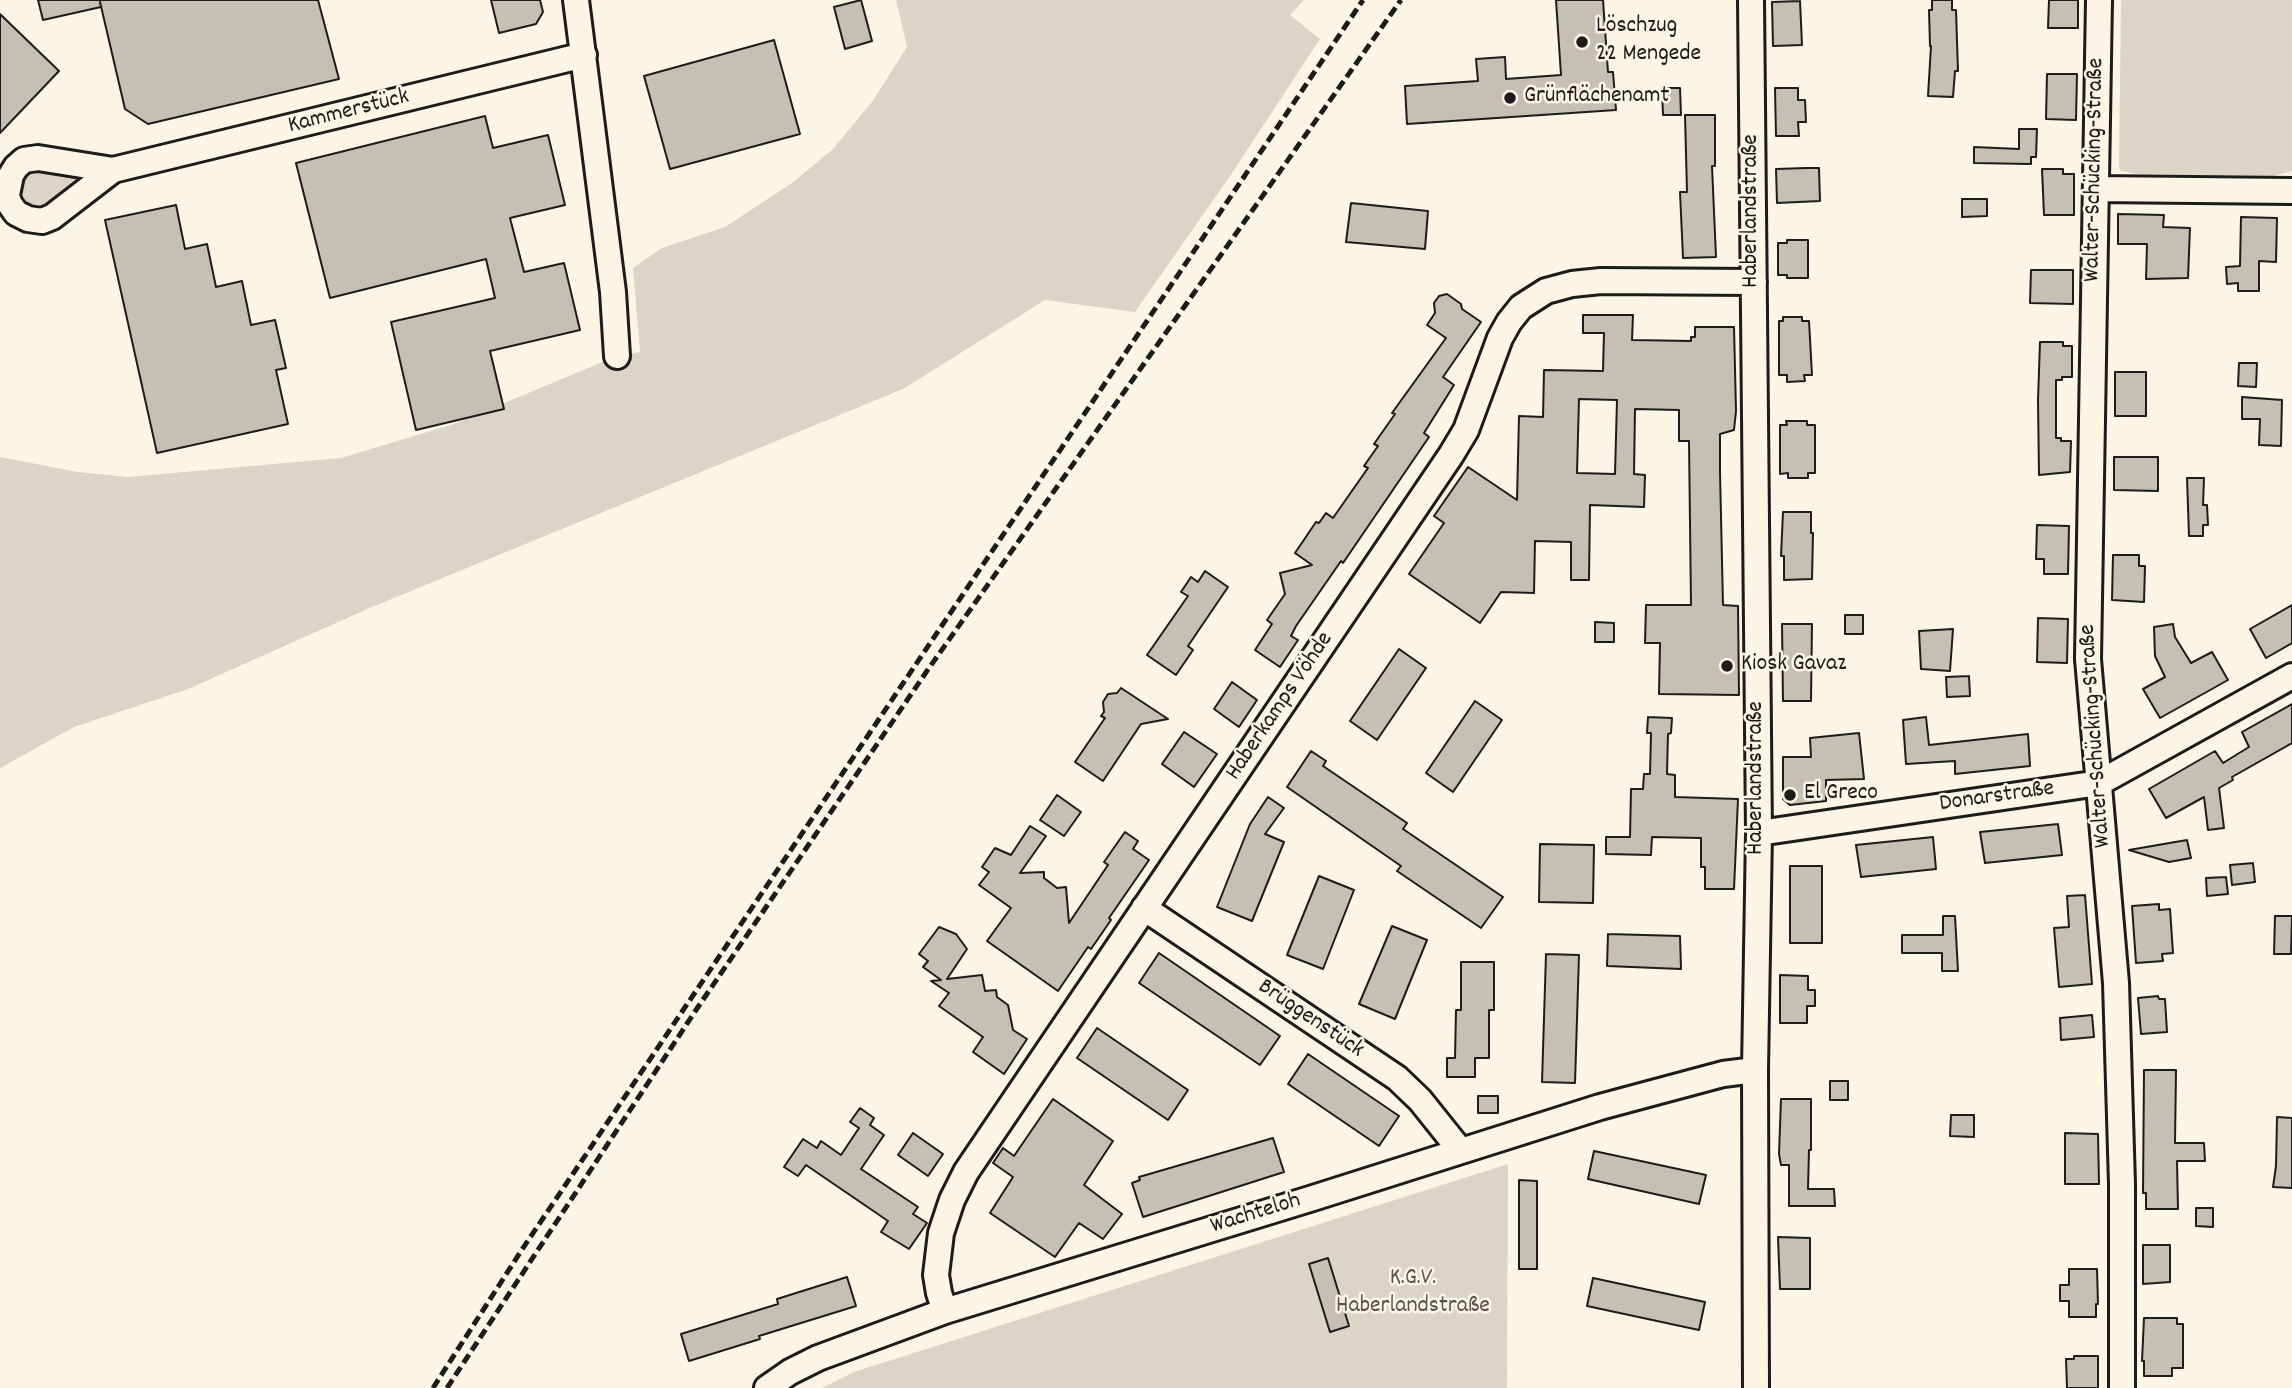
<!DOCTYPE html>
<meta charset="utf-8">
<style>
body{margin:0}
canvas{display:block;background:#fcf5e5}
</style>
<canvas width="2292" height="1388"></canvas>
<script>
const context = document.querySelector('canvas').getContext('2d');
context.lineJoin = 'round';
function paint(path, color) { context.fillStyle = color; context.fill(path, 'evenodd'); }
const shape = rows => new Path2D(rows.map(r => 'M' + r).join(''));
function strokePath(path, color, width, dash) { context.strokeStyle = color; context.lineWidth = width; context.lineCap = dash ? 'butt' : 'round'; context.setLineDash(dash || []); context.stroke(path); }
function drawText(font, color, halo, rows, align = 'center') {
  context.font = font + ' Dekko,sans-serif'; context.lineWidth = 5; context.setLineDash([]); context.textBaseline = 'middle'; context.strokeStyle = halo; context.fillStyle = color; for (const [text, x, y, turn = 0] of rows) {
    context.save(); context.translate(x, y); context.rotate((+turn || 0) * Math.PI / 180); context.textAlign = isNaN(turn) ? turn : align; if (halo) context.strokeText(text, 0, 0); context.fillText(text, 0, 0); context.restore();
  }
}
paint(shape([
 [896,0,1304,0,1290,15,1320,39,1230,176,1135,312,1045,300,903,389,372,607,188,689,74,727,0,768,0,457,78,472,128,477,341,458,454,424,617,356,640,352,633,268,662,248,725,227,792,183,833,149,872,102,907,47],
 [2121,0,2292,0,2292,171,2273,176,2138,174,2121,171,2119,168],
 [37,169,87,176,45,206,38,207,25,202,20,188,25,176],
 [1508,1164,1507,1388,822,1388,854,1372]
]), '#dbd5c8');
const building = shape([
 [38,0,318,0,339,79,148,124,125,109,100,2,101,7,43,20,38,0],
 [491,0,540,0,543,12,536,24,499,33,491,0],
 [861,0,872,41,845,49,834,7,861,0],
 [1556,0,1603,0,1608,72,1613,72,1616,110,1407,124,1405,86,1478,81,1476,59,1505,57,1506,79,1561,75,1556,0],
 [1932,0,1952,0,1952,10,1956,10,1958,71,1955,71,1953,97,1928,96,1931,46,1930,46,1929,10,1932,10,1932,0],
 [2049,0,2078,0,2078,28,2048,28,2049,0],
 [1800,1,1802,45,1773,46,1772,2,1800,1],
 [0,14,59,71,0,133,0,14],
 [774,40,800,134,670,169,644,76,774,40],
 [2047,74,2077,74,2076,120,2046,119,2047,74],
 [1662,88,1680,88,1681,115,1663,115,1662,88],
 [1775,88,1798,88,1798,100,1805,100,1806,122,1798,122,1799,136,1776,136,1775,88],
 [1685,115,1715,115,1715,166,1712,166,1716,257,1683,258,1680,192,1687,192,1685,115],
 [485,116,493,148,548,135,565,205,510,218,524,272,564,263,580,330,490,351,504,409,416,430,391,322,495,298,486,259,330,298,296,163,485,116],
 [2019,129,2037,129,2036,157,2031,157,2031,164,1974,163,1974,147,2019,149,2019,129],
 [1807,168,1819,168,1820,201,1777,203,1776,169,1807,168],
 [2042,169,2063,169,2063,174,2074,174,2074,215,2044,215,2042,169],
 [1962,199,1987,199,1987,216,1962,217,1962,199],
 [1351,203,1428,211,1425,249,1346,242,1351,203],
 [176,205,185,249,207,244,216,287,242,281,251,325,275,320,286,368,276,370,288,424,157,453,105,220,176,205],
 [2118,214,2164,215,2163,227,2190,228,2188,278,2146,279,2147,244,2118,244,2118,214],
 [2241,217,2277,218,2276,262,2259,261,2259,291,2238,291,2238,283,2227,284,2226,267,2240,266,2241,217],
 [1787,240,1808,240,1808,278,1787,278,1787,275,1778,275,1778,243,1787,243,1787,240],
 [2031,270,2073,270,2073,304,2030,303,2031,270],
 [1447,294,1461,304,1462,309,1481,322,1443,377,1454,385,1424,433,1429,437,1343,563,1341,561,1296,626,1291,636,1298,640,1280,667,1255,650,1272,624,1267,620,1285,594,1280,573,1312,565,1295,553,1316,522,1319,523,1326,513,1333,518,1368,468,1364,466,1378,446,1374,444,1395,414,1392,413,1446,338,1427,325,1435,313,1434,303,1439,296,1447,294],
 [1583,315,1633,315,1632,340,1691,341,1691,337,1695,337,1695,327,1734,327,1736,411,1734,430,1720,434,1720,472,1723,605,1738,606,1739,695,1659,694,1660,643,1645,643,1646,605,1691,605,1689,441,1679,441,1679,410,1635,409,1634,474,1645,475,1644,507,1590,505,1589,580,1571,580,1571,542,1535,541,1534,593,1501,592,1480,623,1409,574,1444,523,1434,516,1468,467,1517,500,1519,416,1543,417,1544,370,1603,371,1604,333,1583,333,1583,315],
 [1579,399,1617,400,1615,474,1577,473,1579,399],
 [1783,317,1802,317,1802,321,1809,321,1812,375,1804,375,1805,381,1787,382,1787,375,1779,375,1779,321,1783,321,1783,317],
 [2040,342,2063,342,2063,346,2072,346,2072,377,2062,377,2062,380,2056,380,2056,438,2061,438,2061,441,2071,441,2070,472,2039,475,2038,400,2040,342],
 [2239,363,2257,363,2256,387,2238,386,2239,363],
 [2115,372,2146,372,2146,416,2115,416,2115,372],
 [2242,397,2282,400,2281,446,2259,445,2260,419,2242,419,2242,397],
 [1786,421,1807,421,1807,425,1815,425,1815,473,1808,473,1808,478,1788,478,1788,473,1780,474,1780,425,1787,425,1786,421],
 [2114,457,2158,457,2158,491,2114,490,2114,457],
 [2187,478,2204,478,2203,505,2207,505,2208,525,2203,525,2203,536,2189,536,2187,478],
 [1783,512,1811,512,1811,533,1813,533,1812,579,1784,580,1784,556,1781,556,1783,512],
 [2037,525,2069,526,2068,574,2044,574,2044,559,2036,559,2037,525],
 [2113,555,2139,555,2139,566,2145,566,2144,602,2112,600,2113,555],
 [1205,571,1228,587,1188,646,1193,650,1176,675,1147,655,1188,596,1181,592,1191,577,1198,582,1205,571],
 [2292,605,2292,643,2266,658,2250,629,2292,605],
 [1845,615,1863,615,1863,634,1845,634,1845,615],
 [2038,618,2068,619,2067,663,2037,662,2038,618],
 [1595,622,1614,623,1614,642,1595,642,1595,622],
 [1782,624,1812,624,1811,701,1783,701,1782,624],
 [2173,624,2175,637,2191,663,2212,652,2228,680,2160,718,2143,689,2165,677,2155,656,2154,627,2173,624],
 [1953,629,1950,671,1921,669,1919,631,1953,629],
 [1399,649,1426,668,1377,740,1350,721,1399,649],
 [1969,676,1970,696,1947,697,1946,677,1969,676],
 [1232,682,1257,700,1239,727,1214,709,1232,682],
 [1121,688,1168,719,1141,724,1103,781,1075,762,1105,718,1101,716,1104,712,1103,702,1108,694,1117,693,1121,688],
 [1475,701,1502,720,1453,792,1426,773,1475,701],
 [2292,704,2292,743,2232,777,2233,780,2219,788,2224,828,2208,830,2204,797,2166,818,2149,789,2215,751,2223,763,2249,747,2242,732,2292,704],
 [1648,717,1672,718,1671,733,1668,734,1667,774,1675,775,1675,797,1738,799,1734,889,1705,889,1705,867,1701,867,1701,838,1652,837,1651,855,1606,854,1606,837,1630,837,1631,789,1643,789,1644,774,1650,774,1651,733,1647,733,1648,717],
 [1926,717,1929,745,2028,734,2030,766,1955,774,1955,761,1906,764,1903,720,1926,717],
 [1184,732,1217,754,1194,787,1162,764,1184,732],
 [1859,733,1864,779,1826,780,1826,801,1790,805,1783,799,1783,757,1811,757,1810,738,1859,733],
 [1311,751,1326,761,1323,766,1407,823,1403,829,1503,897,1481,928,1397,871,1401,866,1287,787,1311,751],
 [1057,795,1081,812,1064,836,1040,820,1057,795],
 [1268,797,1284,808,1265,834,1284,842,1252,921,1217,907,1250,824,1268,797],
 [2058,824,2062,855,1985,863,1980,832,2058,824],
 [1030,826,1046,836,1020,873,1044,872,1044,878,1057,888,1066,887,1069,923,1108,865,1104,862,1125,832,1138,841,1133,849,1149,860,1109,918,1111,920,1091,949,1088,947,1058,991,987,941,1011,908,979,885,989,872,982,867,995,848,1011,855,1030,826],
 [1933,837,1936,869,1861,877,1856,845,1933,837],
 [2187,840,2191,858,2169,862,2129,850,2187,840],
 [1540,844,1594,845,1593,903,1539,902,1540,844],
 [2253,863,2255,882,2232,885,2230,865,2253,863],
 [1790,866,1822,866,1822,943,1790,943,1790,866],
 [1319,876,1354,890,1323,969,1287,955,1319,876],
 [2226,877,2228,894,2207,896,2206,878,2226,877],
 [2085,895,2092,984,2059,987,2054,928,2069,927,2067,896,2085,895],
 [2159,904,2159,910,2170,909,2173,953,2162,954,2163,961,2136,963,2132,906,2159,904],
 [1943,916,1955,916,1958,971,1942,971,1942,953,1902,953,1902,935,1943,935,1943,916],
 [2275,916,2292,916,2291,954,2274,954,2275,916],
 [1392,926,1427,940,1395,1019,1359,1004,1392,926],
 [939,927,956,934,967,949,947,979,982,975,985,991,996,990,997,997,1008,1005,1013,1030,1027,1039,1004,1074,973,1052,983,1037,939,1006,949,993,931,981,941,980,923,967,928,961,919,954,939,927],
 [1608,934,1680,936,1681,969,1607,966,1608,934],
 [1159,953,1280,1036,1260,1065,1139,983,1159,953],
 [1546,954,1579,955,1575,1083,1542,1082,1546,954],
 [1461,962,1494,962,1494,1010,1489,1010,1489,1058,1475,1058,1475,1077,1447,1077,1447,1058,1455,1058,1456,1010,1461,1010,1461,962],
 [1780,975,1808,976,1808,990,1815,990,1815,1006,1807,1006,1807,1023,1780,1023,1780,975],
 [2158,996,2159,999,2165,999,2167,1032,2141,1034,2138,998,2158,996],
 [2092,1015,2094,1037,2061,1040,2060,1018,2092,1015],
 [1097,1028,1188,1090,1168,1120,1077,1058,1097,1028],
 [1308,1054,1399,1116,1379,1146,1288,1084,1308,1054],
 [2144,1070,2176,1070,2175,1143,2204,1143,2205,1161,2177,1161,2178,1209,2146,1209,2146,1193,2143,1193,2144,1070],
 [1830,1081,1848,1081,1848,1100,1830,1100,1830,1081],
 [1478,1096,1498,1096,1498,1113,1478,1113,1478,1096],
 [1053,1099,1113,1141,1084,1185,1122,1214,1103,1239,1079,1223,1055,1257,990,1213,1013,1177,993,1163,1003,1148,1014,1156,1053,1099],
 [1781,1099,1811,1099,1811,1150,1809,1150,1808,1189,1834,1189,1835,1206,1789,1206,1789,1165,1781,1165,1779,1154,1781,1099],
 [860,1108,874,1118,870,1125,884,1135,861,1169,918,1207,913,1214,927,1223,909,1249,881,1232,888,1221,806,1165,798,1176,784,1167,803,1139,817,1148,821,1141,841,1155,859,1128,850,1122,860,1108],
 [1951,1115,1974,1115,1974,1137,1950,1136,1951,1115],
 [2277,1117,2292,1118,2292,1188,2273,1187,2276,1166,2277,1117],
 [913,1133,943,1154,928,1176,898,1155,913,1133],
 [2065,1133,2098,1134,2099,1184,2065,1184,2065,1133],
 [1273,1138,1284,1172,1143,1217,1132,1183,1140,1180,1139,1177,1273,1138],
 [1594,1151,1706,1175,1699,1204,1588,1179,1594,1151],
 [1519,1180,1537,1181,1537,1269,1519,1269,1519,1180],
 [2196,1208,2213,1208,2213,1227,2196,1226,2196,1208],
 [1778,1237,1810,1238,1810,1289,1780,1289,1778,1237],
 [2143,1245,2170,1245,2170,1282,2143,1284,2143,1245],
 [1328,1258,1349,1326,1330,1332,1309,1264,1328,1258],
 [2069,1269,2097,1269,2098,1304,2096,1304,2096,1317,2069,1317,2069,1301,2060,1301,2060,1285,2069,1285,2069,1269],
 [847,1277,856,1306,759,1336,760,1339,689,1361,681,1334,778,1304,777,1299,847,1277],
 [1593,1278,1705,1302,1699,1330,1587,1306,1593,1278],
 [2144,1318,2177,1318,2177,1324,2183,1324,2183,1368,2172,1368,2172,1376,2144,1376,2144,1361,2142,1361,2144,1318],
 [2074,1356,2098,1356,2098,1388,2067,1388,2066,1359,2074,1359,2074,1356]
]);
paint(building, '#c4c0b3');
strokePath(building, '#1c1c1c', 2);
const minor = shape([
 [576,0,613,292,617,356],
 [1751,0,1759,833,1755,1070,1756,1388],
 [2099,0,2088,659,2116,983,2122,1184,2122,1388],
 [113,170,52,217,42,221,28,219,16,213,9,203,7,195,11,175,16,167,24,160,38,158,113,170,584,55],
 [2097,189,2292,191],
 [1759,833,2099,783,2292,676],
 [1144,908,1397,1078,1420,1100,1460,1150],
 [945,1311,939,1293,936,1275,941,1233,952,1200,966,1172,1451,455,1466,430,1500,338,1509,322,1521,307,1546,291,1572,284,1601,281,1754,282],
 [767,1388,790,1372,818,1358,945,1311,1313,1198,1600,1107,1723,1074,1755,1070]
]);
strokePath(minor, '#1c1c1c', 30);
strokePath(minor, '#fcf5e5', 24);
strokePath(shape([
 [433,1388,523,1248,1363,0],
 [447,1388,698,1007,929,668,1401,0]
]), '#1c1c1c', 5, [10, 5]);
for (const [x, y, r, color] of [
 [1582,42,7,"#1c1c1c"],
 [1510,98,7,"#1c1c1c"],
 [1727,666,7,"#1c1c1c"],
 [1790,795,7,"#1c1c1c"]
]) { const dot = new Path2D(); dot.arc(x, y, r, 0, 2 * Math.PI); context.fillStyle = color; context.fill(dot); strokePath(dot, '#fcf5e5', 2.5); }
drawText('24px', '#1c1c1c', '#fcf5e5', [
 ["Löschzug",1596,28],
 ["22 Mengede",1596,56],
 ["Grünflächenamt",1524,98],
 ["Kiosk Gavaz",1741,666],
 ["El Greco",1804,795]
], 'left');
drawText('24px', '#1c1c1c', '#fcf5e5', [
 ["Kammerstück",349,113,-14],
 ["Walter-Schücking-Straße",2096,170,-89],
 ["Haberlandstraße",1753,211,-90],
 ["Haberkamps Vöhde",1281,707,-56],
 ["Walter-Schücking-Straße",2097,736,-94],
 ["Haberlandstraße",1758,778,-90],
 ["Donarstraße",1997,798,-8],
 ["Brüggenstück",1310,1020,34],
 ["Wachteloh",1256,1215,-17]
]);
drawText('24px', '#555450', '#fcf5e5', [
 ["K.G.V.",1413,1280],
 ["Haberlandstraße",1413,1308]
]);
</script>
